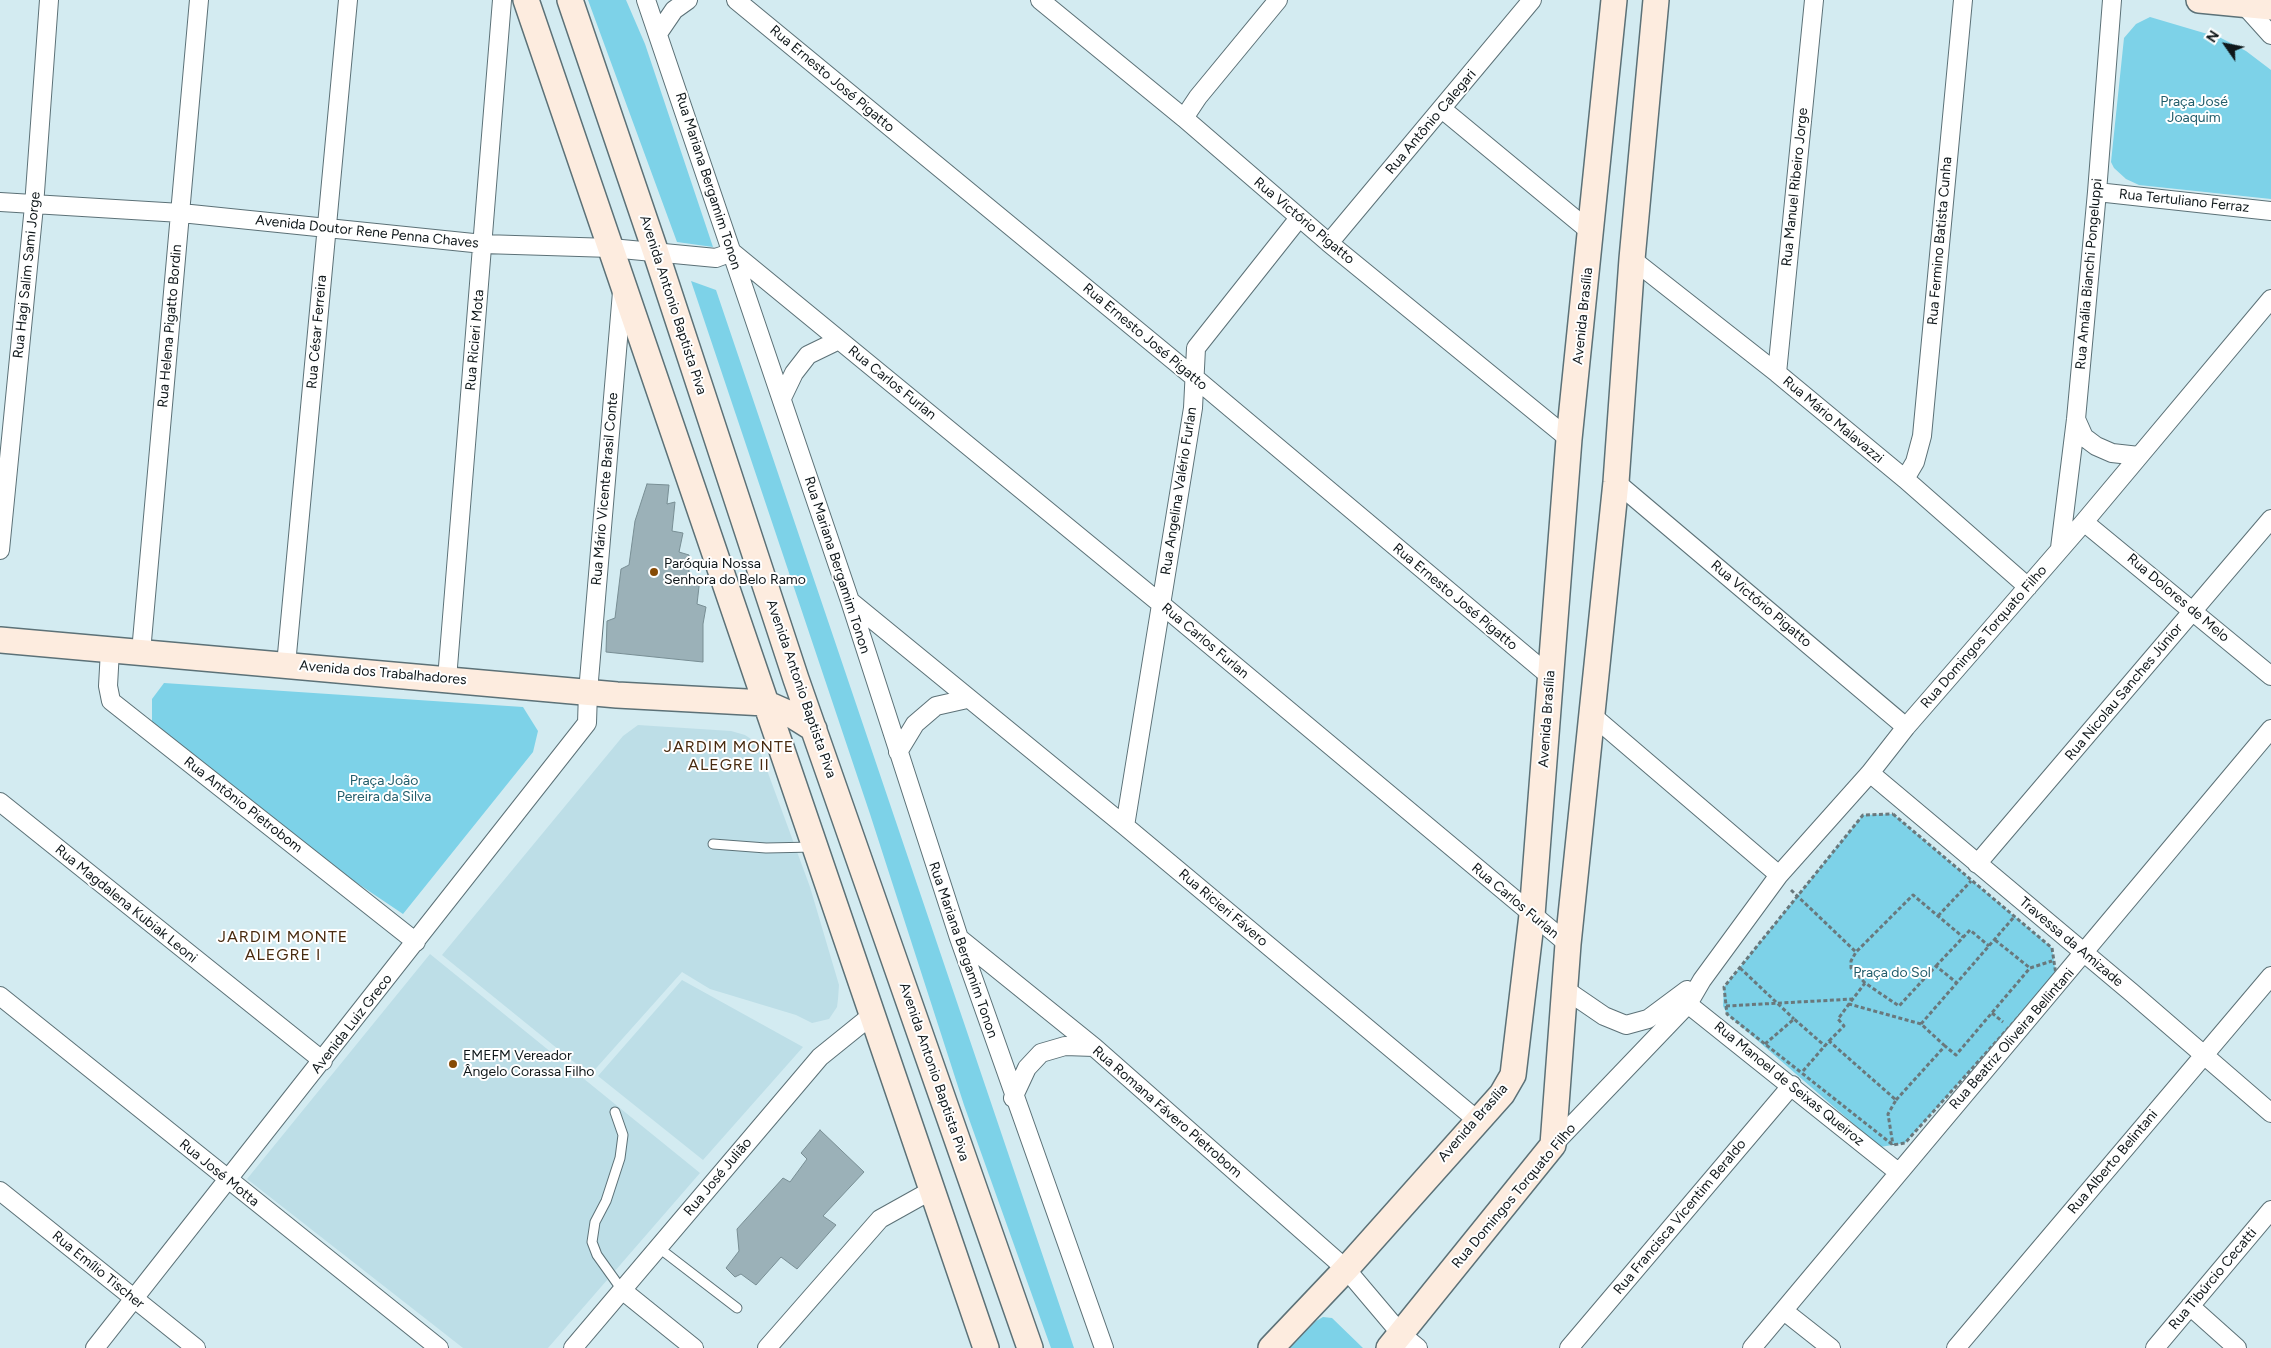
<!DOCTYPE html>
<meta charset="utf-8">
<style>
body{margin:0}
#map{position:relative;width:2271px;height:1348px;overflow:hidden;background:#d3ebf1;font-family:Figtree,sans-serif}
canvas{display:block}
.north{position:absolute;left:2201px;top:20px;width:50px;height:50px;-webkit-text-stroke:4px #fff;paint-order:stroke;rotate:303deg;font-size:14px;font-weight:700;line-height:20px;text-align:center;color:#0f171a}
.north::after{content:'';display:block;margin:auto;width:18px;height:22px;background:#0f171a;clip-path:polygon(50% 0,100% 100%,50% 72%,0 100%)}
</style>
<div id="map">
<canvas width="2271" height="1348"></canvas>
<div class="north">N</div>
</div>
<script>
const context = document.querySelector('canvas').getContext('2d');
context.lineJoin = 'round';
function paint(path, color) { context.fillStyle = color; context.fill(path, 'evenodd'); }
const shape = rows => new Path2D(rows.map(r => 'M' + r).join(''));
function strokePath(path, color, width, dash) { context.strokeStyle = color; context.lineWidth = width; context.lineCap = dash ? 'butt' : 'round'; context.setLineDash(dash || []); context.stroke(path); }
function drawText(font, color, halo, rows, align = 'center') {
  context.font = font + ' Figtree,sans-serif'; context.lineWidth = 4; context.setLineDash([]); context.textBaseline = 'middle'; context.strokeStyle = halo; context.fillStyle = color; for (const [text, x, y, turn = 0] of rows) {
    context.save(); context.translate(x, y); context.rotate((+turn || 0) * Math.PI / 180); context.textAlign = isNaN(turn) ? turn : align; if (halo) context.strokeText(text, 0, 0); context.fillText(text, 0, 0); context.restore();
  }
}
paint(shape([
 [638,725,731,731,745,735,757,743,810,887,839,985,838,999,837,1007,829,1019,812,1023,796,1015,710,989,682,972,590,1075,442,955,623,736],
 [430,954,700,1173,548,1348,463,1348,247,1179],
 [682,980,803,1047,703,1160,598,1076]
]), '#bddee7');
paint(shape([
 [588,0,626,0,645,44,713,247,677,242],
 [2150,17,2221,38,2246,51,2271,70,2271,199,2139,185,2126,179,2114,168,2111,162,2124,38,2136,24],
 [691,281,716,290,1074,1348,1051,1348,1013,1242,964,1105,870,814],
 [164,683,523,707,538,731,533,752,403,914,354,881,167,738,152,722,152,699],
 [1893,814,2052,948,2056,975,1905,1143,1880,1147,1727,1014,1723,1006,1724,987,1863,815],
 [1323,1317,1332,1318,1363,1348,1290,1348,1316,1321]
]), '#7dd2e8');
const building = shape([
 [647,484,669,485,667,504,675,502,672,531,683,533,679,552,689,555,689,575,700,578,697,604,706,607,703,624,703,662,606,652,607,621,615,618,621,569,629,565,635,521,647,484],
 [820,1130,864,1172,823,1216,836,1225,797,1269,781,1257,756,1285,741,1274,735,1277,726,1268,739,1251,737,1229,783,1178,790,1182,807,1159,801,1153,820,1130]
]);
paint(building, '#9bb1b8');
strokePath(building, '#788e94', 1);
const lane = shape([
 [713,844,766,848,814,847],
 [615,1112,623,1135,620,1158,606,1201,595,1222,592,1242,597,1255,622,1290],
 [659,1248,737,1308]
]);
const street = shape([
 [646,0,850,601,959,938,1104,1348],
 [736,0,1195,378,1551,677],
 [1040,0,1184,118,1329,243,1569,439],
 [2244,5,2271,35],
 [659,32,674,10,688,0],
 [1442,109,1592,233],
 [1184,118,1198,97,1278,0],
 [2097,192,2271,211],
 [0,202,181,213,483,244,611,248,716,258,732,252,1161,604,1568,944],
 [1329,243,1532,0],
 [1632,259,1777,373,1905,479,2028,587],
 [1777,373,1814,0],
 [782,398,794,373,808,355,839,340],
 [2076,419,2084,437,2096,446,2112,453,2139,456],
 [1905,479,1915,462,1922,436,1963,0],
 [1616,482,1906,727],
 [2084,522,2271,676],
 [2060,548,2076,419,2097,192,2112,0],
 [0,550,34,206,49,0],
 [850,601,1125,826,1477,1120],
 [110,650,108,686,111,701,416,942],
 [141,652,199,0],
 [286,665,348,0],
 [447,679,502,0],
 [1593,716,1779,875],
 [898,752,915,724,936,706,967,699],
 [1870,773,2131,992,2271,1113],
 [0,802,323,1061],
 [1125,826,1193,408,1196,348,1299,218],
 [1977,864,2271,519],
 [959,938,1094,1047,1346,1269,1401,1334,1418,1348],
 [1566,990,1604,1016,1626,1025,1648,1019,1687,990],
 [0,996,439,1348],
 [1679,997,1898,1172],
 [1013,1098,1027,1068,1041,1053,1065,1046,1094,1047],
 [1553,1145,1688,1004,1702,980,1779,875,1870,773,1906,727,2084,522,2271,299],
 [0,1191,196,1348],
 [622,1290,694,1348],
 [2190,1306,2237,1348],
 [1784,1311,1831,1348],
 [95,1348,587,723,588,692,622,292],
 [573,1348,820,1057,872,1015],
 [767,1348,880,1219,932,1190],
 [1569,1348,1792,1085],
 [1752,1348,2271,729],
 [1956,1348,2271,976],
 [2155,1348,2271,1210]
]);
const secondary = shape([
 [526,0,986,1348],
 [570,0,656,253,796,679,1030,1348],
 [2199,0,2271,7],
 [0,640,617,695,765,703,790,714,814,729],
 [1271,1348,1346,1269,1502,1094,1513,1075,1532,915,1569,439,1614,0],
 [1389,1348,1553,1145,1568,944,1616,482,1632,259,1656,0]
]);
strokePath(lane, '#5c7177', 11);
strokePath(street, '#5c7177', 20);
strokePath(secondary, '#5c7177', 28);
strokePath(shape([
 [1893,814,2052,948,2056,975,1905,1143,1893,1145,1727,1014,1724,987,1863,815,1893,814],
 [1791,890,1856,952],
 [1938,916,1971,881],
 [1995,940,2030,968],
 [1936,966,1970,930,1989,946],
 [1740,968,1794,1019],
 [1865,983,1851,968,1851,961,1856,952,1913,895,1963,937],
 [1726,1006,1853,999],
 [1992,1013,2003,1022],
 [1921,1024,1849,1004,1865,983,1899,1006,1936,966,1957,983],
 [1829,1041,1844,1026,1838,1019,1849,1004],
 [1765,1044,1794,1019,1825,1046],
 [1945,1046,1921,1024,2014,917],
 [1803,1071,1829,1041,1896,1100,1888,1114,1893,1145],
 [1896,1100,1945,1046,1956,1055,2030,968,2052,961]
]), '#69787c', 3, [4, 2.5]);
strokePath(lane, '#fff', 9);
strokePath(street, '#fff', 18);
strokePath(secondary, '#fdecdf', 25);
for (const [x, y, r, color] of [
 [654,572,5,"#864a04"],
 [453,1064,5,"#864a04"]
]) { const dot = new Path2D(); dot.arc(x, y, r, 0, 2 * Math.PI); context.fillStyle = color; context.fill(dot); strokePath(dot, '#fff', 2); }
drawText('14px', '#0f171a', '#fff', [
 ["Rua Ernesto José Pigatto",832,79,40],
 ["Rua Antônio Calegari",1431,122,-50],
 ["Rua Mariana Bergamim Tonon",708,181,72],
 ["Rua Manuel Ribeiro Jorge",1795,187,-84],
 ["Rua Tertuliano Ferraz",2184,201,6],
 ["Rua Victório Pigatto",1304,221,40],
 ["Avenida Doutor Rene Penna Chaves",367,232,6],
 ["Rua Fermino Batista Cunha",1940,241,-85],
 ["Rua Amália Bianchi Pongeluppi",2089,274,-85],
 ["Rua Hagi Salim Sami Jorge",27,275,-84],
 ["Avenida Antonio Baptista Piva",673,305,72],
 ["Avenida Brasília",1583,316,-84],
 ["Rua Helena Pigatto Bordin",170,326,-85],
 ["Rua César Ferreira",317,332,-85],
 ["Rua Ernesto José Pigatto",1145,337,40],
 ["Rua Ricieri Mota",475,340,-85],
 ["Rua Carlos Furlan",892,383,39],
 ["Rua Mário Malavazzi",1833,420,40],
 ["Rua Mário Vicente Brasil Conte",605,489,-85],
 ["Rua Angelina Valério Furlan",1179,491,-81],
 ["Rua Mariana Bergamim Tonon",837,565,72],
 ["Rua Ernesto José Pigatto",1455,597,40],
 ["Rua Dolores de Melo",2178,598,40],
 ["Rua Victório Pigatto",1761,604,40],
 ["Rua Domingos Torquato Filho",1984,637,-49],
 ["Rua Carlos Furlan",1205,641,40],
 ["Avenida dos Trabalhadores",383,673,5],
 ["Avenida Antonio Baptista Piva",801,689,71],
 ["Rua Nicolau Sanches Júnior",2124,692,-50],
 ["Avenida Brasília",1547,719,-86],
 ["Rua Antônio Pietrobom",243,805,38],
 ["Rua Carlos Furlan",1515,901,40],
 ["Rua Magdalena Kubiak Leoni",126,904,39],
 ["Rua Ricieri Fávero",1223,908,40],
 ["Travessa da Amizade",2071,942,40],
 ["Rua Mariana Bergamim Tonon",963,950,71],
 ["Avenida Luiz Greco",352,1024,-52],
 ["Rua Beatriz Oliveira Bellintani",2012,1039,-49],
 ["Avenida Antonio Baptista Piva",934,1072,71],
 ["Rua Manoel de Seixas Queiroz",1789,1084,39],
 ["Rua Romana Fávero Pietrobom",1167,1112,41],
 ["Avenida Brasília",1473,1123,-49],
 ["Rua Alberto Belintani",2113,1162,-50],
 ["Rua José Motta",219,1173,39],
 ["Rua José Julião",718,1177,-50],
 ["Rua Domingos Torquato Filho",1514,1196,-50],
 ["Rua Francisca Vicentim Beraldo",1680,1217,-50],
 ["Rua Emílio Tischer",98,1270,39],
 ["Rua Tibúrcio Cecatti",2213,1279,-50]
]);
drawText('14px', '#225d6b', '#fff', [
 ["Praça José",2194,102],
 ["Joaquim",2194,118],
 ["Praça João",384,781],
 ["Pereira da Silva",384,797],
 ["Praça do Sol",1892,973]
]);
drawText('14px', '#0f171a', '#fff', [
 ["Paróquia Nossa",664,564],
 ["Senhora do Belo Ramo",664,580],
 ["EMEFM Vereador",463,1056],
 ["Ângelo Corassa Filho",463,1072]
], 'left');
context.letterSpacing = '1px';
drawText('16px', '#482a0f', '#fff', [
 ["JARDIM MONTE",729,747],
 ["ALEGRE II",729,765],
 ["JARDIM MONTE",283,937],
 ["ALEGRE I",283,955]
]);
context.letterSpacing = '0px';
</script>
